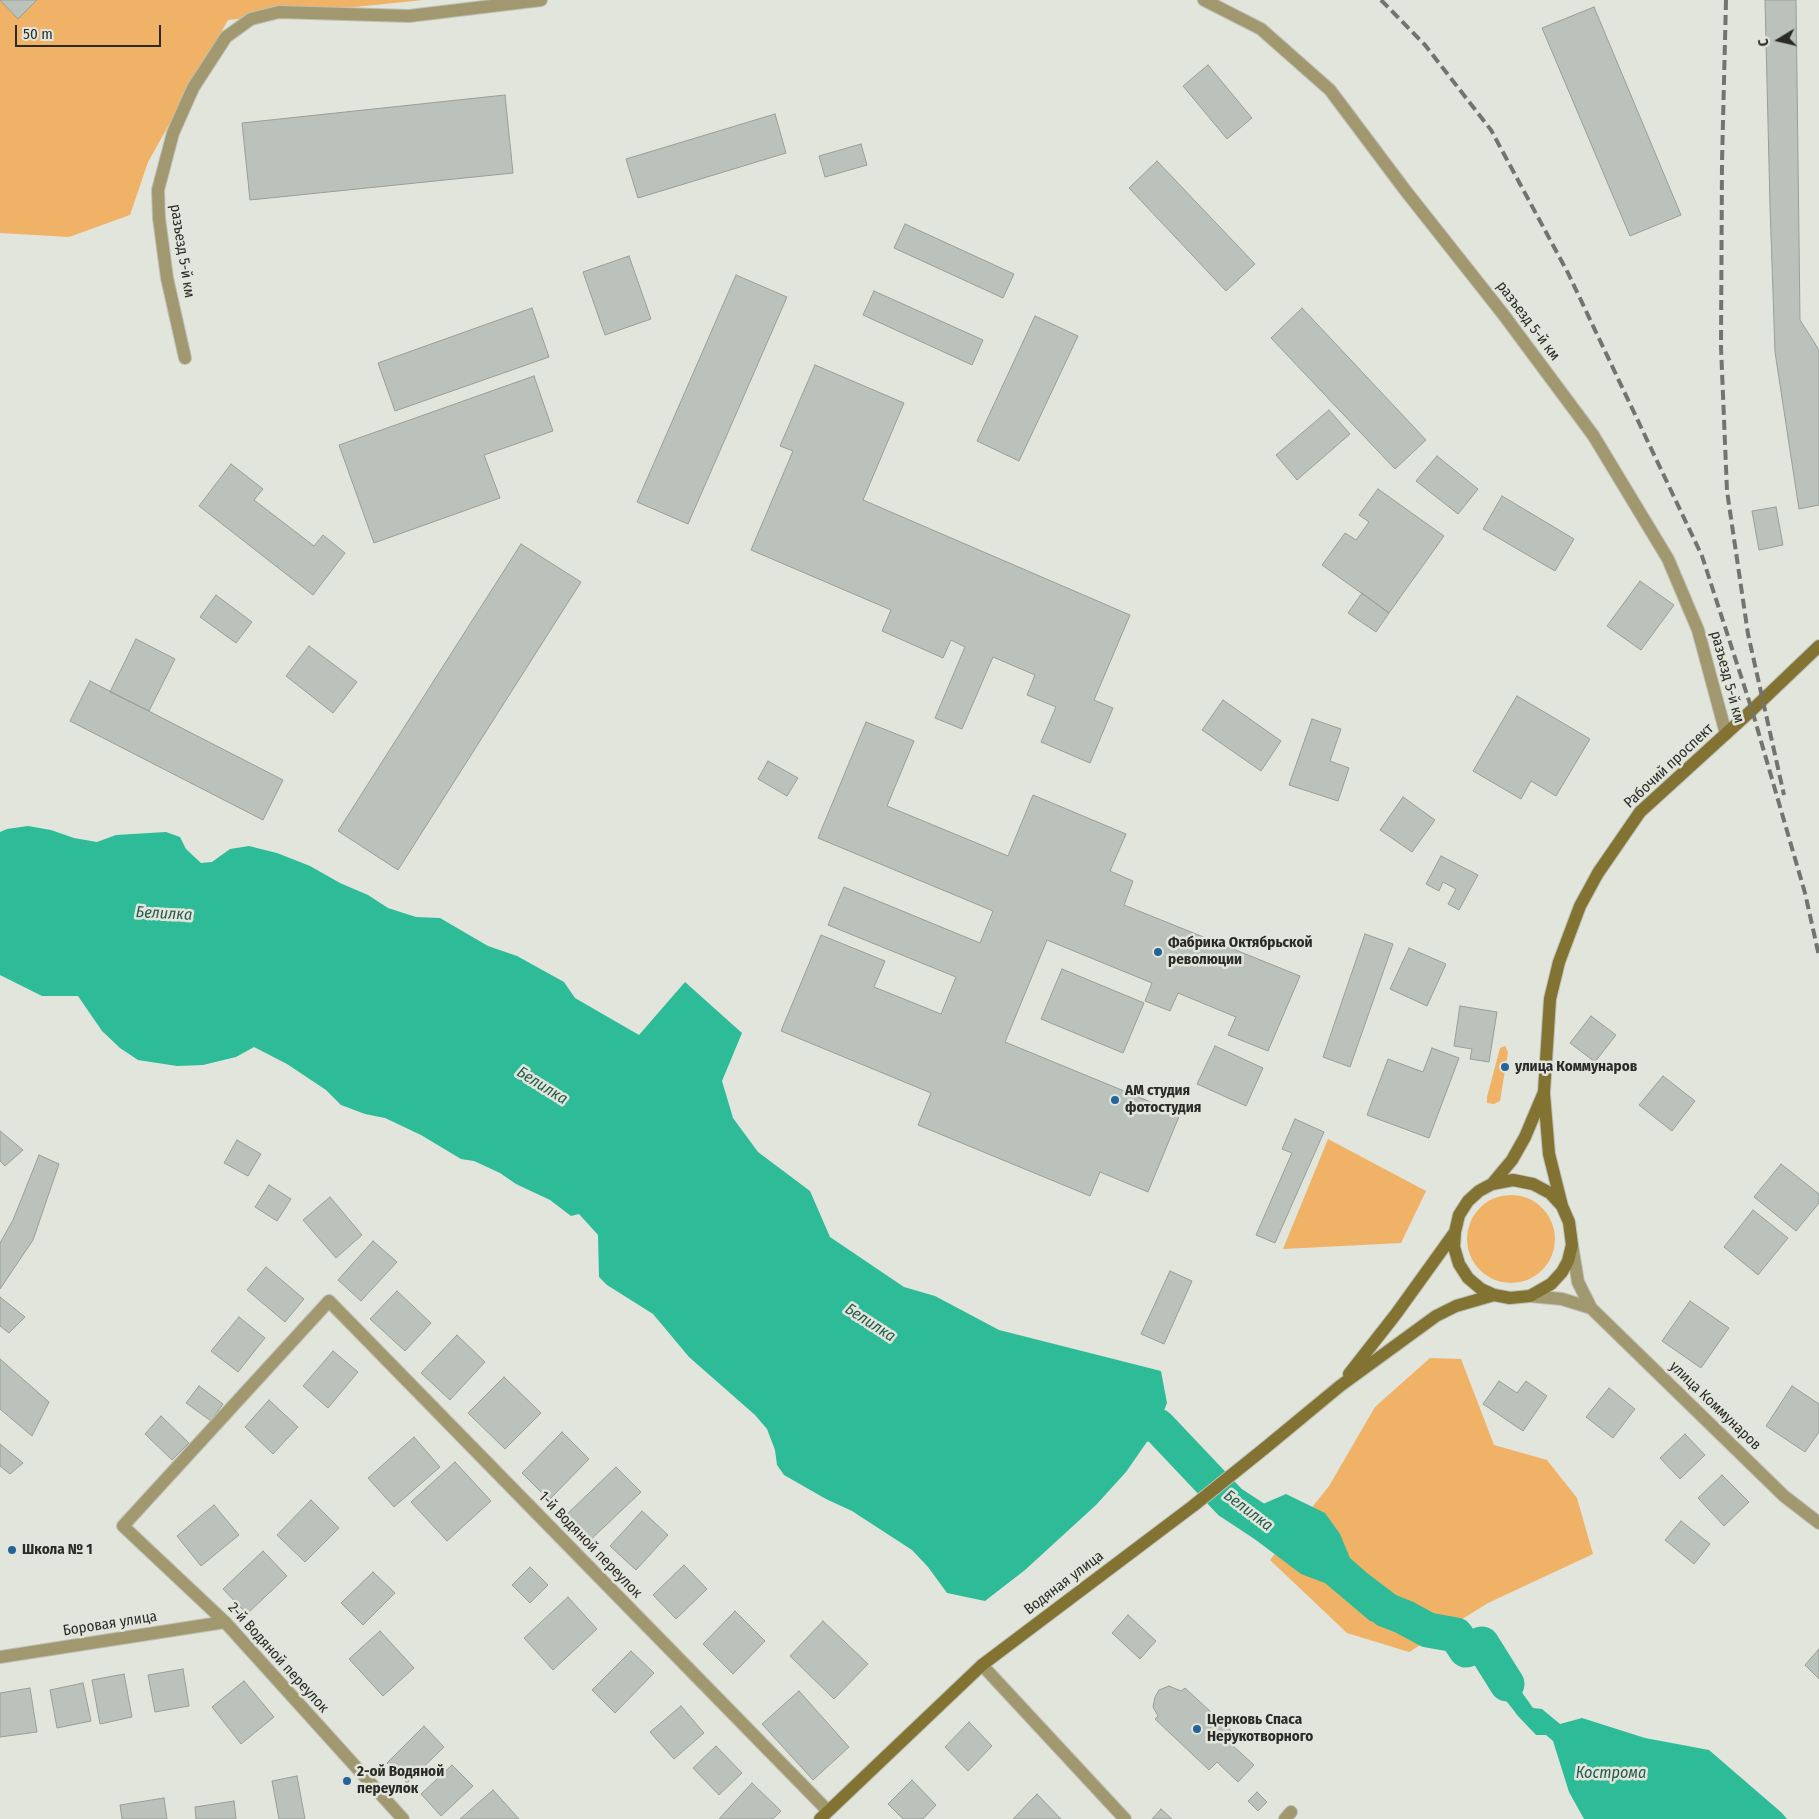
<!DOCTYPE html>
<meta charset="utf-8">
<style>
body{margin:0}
#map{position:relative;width:1819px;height:1819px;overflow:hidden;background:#e2e5db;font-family:"Fira Sans Condensed",sans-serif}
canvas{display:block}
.north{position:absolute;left:1754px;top:15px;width:50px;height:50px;-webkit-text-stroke:4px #e2e5db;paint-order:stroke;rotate:261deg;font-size:14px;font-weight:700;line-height:20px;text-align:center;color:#2a2b27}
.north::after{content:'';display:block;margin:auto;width:18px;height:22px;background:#2a2b27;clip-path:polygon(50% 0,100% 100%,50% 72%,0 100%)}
.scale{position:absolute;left:15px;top:25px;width:146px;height:22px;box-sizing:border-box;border:2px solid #2a2b27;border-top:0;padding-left:6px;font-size:15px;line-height:18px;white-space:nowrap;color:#2a2b27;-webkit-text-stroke:4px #e2e5db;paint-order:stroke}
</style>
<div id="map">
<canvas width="1819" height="1819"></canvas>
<div class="north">С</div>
<div class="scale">50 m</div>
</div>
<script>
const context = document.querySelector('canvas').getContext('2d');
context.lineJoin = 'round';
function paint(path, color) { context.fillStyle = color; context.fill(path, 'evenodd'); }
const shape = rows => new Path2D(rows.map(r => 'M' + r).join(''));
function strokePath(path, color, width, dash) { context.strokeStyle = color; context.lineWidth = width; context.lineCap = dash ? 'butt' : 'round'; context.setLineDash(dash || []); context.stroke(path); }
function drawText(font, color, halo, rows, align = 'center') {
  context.font = font + ' "Fira Sans Condensed",sans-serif'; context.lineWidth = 5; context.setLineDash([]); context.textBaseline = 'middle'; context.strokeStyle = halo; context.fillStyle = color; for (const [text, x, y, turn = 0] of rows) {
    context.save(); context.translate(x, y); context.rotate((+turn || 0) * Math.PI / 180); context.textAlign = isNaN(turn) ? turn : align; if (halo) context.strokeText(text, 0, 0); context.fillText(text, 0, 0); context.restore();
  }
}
paint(shape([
 [0,0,423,0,228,20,148,162,130,215,69,237,0,233],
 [1505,1046,1508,1052,1500,1101,1494,1104,1487,1103,1487,1097,1500,1048],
 [1328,1139,1426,1191,1401,1243,1283,1249],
 '1467 1239a44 44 0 1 1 88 0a44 44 0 1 1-88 0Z',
 [1430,1358,1461,1359,1494,1445,1547,1460,1577,1498,1593,1554,1488,1603,1409,1652,1347,1633,1270,1560,1329,1486,1375,1407]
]), '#efb267');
paint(shape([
 [28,826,51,830,74,838,97,842,116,835,166,832,180,837,186,849,201,863,212,862,230,849,249,846,277,853,310,866,340,883,368,895,388,908,416,917,440,918,488,946,517,956,564,982,575,998,639,1035,685,982,742,1033,722,1081,733,1118,758,1152,810,1191,830,1237,904,1287,935,1296,999,1330,1161,1371,1167,1403,1158,1426,1126,1472,1096,1505,1025,1570,985,1601,947,1593,928,1567,912,1550,852,1511,826,1499,784,1475,777,1465,775,1450,767,1429,755,1415,689,1357,653,1314,607,1285,599,1277,598,1235,579,1214,571,1216,550,1200,516,1184,500,1173,474,1161,461,1159,421,1135,385,1118,365,1114,341,1105,326,1090,287,1064,254,1047,236,1057,203,1065,177,1066,138,1060,120,1048,102,1031,78,996,42,996,0,975,0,832,7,829],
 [1286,1494,1325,1513,1340,1534,1350,1558,1367,1573,1404,1601,1428,1630,1387,1625,1370,1621,1325,1583,1301,1574,1244,1531,1226,1507,1230,1502,1256,1507],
 [1482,1644,1498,1649,1511,1670,1516,1684,1533,1708,1542,1709,1560,1724,1582,1718,1645,1738,1709,1750,1782,1813,1787,1819,1584,1819,1569,1792,1553,1741,1546,1735,1536,1735,1518,1716,1504,1698,1493,1679]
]), '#2ebb98');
strokePath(shape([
 [1112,1416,1158,1426,1230,1502,1271,1529],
 [1386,1610,1404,1617,1428,1630,1456,1635,1466,1650,1482,1644,1507,1684]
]), '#2ebb98', 35);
const building = shape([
 [0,0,37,0,18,19,0,0],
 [1765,0,1796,0,1800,320,1819,350,1819,505,1799,509,1775,352,1770,205,1765,0],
 [1594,7,1681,215,1630,236,1542,28,1594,7],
 [1208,65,1252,118,1227,139,1183,86,1208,65],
 [505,95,513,173,250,200,242,123,505,95],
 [775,114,786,153,638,198,626,159,775,114],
 [861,144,867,165,825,177,819,156,861,144],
 [1157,161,1255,264,1226,291,1129,188,1157,161],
 [905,224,1014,274,1003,298,894,248,905,224],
 [629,256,651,319,605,335,583,272,629,256],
 [736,275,787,297,688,524,637,502,736,275],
 [874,291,983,340,972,365,863,315,874,291],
 [532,308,549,357,395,411,378,363,532,308],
 [1302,308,1426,440,1395,469,1271,338,1302,308],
 [1035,316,1078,336,1019,461,977,441,1035,316],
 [815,365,904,403,863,500,1130,615,1094,700,1113,708,1090,763,1041,742,1056,707,1027,695,1035,675,993,657,962,729,935,718,965,647,951,640,943,658,882,631,891,610,751,550,793,451,780,446,815,365],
 [534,376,553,431,484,455,500,498,374,543,339,445,534,376],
 [1329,410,1350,434,1297,480,1276,455,1329,410],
 [1437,456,1478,489,1458,514,1416,481,1437,456],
 [231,464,263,489,254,500,314,546,323,535,345,553,313,595,199,506,231,464],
 [1378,489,1444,536,1389,613,1322,565,1345,533,1356,540,1369,522,1359,515,1378,489],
 [1502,496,1574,539,1555,571,1483,529,1502,496],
 [1776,507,1783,545,1759,550,1752,511,1776,507],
 [521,544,581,582,398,870,338,831,521,544],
 [1640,581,1674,605,1641,650,1607,626,1640,581],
 [1362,593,1389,613,1376,632,1348,613,1362,593],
 [216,595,252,622,236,643,200,617,216,595],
 [136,639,175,659,149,711,110,692,136,639],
 [309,646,357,682,333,713,286,676,309,646],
 [90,681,283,780,263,820,70,721,90,681],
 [1517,696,1590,739,1556,796,1531,781,1521,799,1473,771,1517,696],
 [1223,700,1281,741,1261,771,1202,730,1223,700],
 [1312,719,1341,729,1330,761,1349,768,1338,801,1289,785,1312,719],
 [866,722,914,741,887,806,1008,856,1033,795,1126,834,1110,871,1133,881,1124,905,1300,976,1268,1051,1228,1035,1236,1017,1178,993,1170,1011,1145,1001,1152,983,1047,940,1005,1042,1180,1114,1148,1192,1100,1172,1090,1196,918,1125,931,1093,781,1031,821,935,885,961,874,987,941,1014,956,977,828,925,844,887,980,943,993,911,818,838,866,722],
 [768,761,798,778,787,796,758,779,768,761],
 [1403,797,1435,820,1412,852,1380,830,1403,797],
 [1441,856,1478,875,1459,910,1448,904,1456,889,1443,882,1439,891,1426,884,1441,856],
 [1365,934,1393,944,1350,1067,1323,1057,1365,934],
 [1409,948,1446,964,1427,1006,1390,989,1409,948],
 [1062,969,1144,1003,1123,1053,1041,1019,1062,969],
 [1460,1006,1497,1012,1489,1062,1470,1059,1472,1049,1454,1046,1460,1006],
 [1591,1016,1616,1035,1595,1062,1570,1043,1591,1016],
 [1215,1046,1263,1068,1246,1106,1197,1084,1215,1046],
 [1432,1048,1459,1058,1429,1138,1367,1115,1388,1059,1423,1072,1432,1048],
 [1663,1076,1695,1101,1672,1131,1639,1105,1663,1076],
 [1295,1119,1324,1132,1275,1243,1256,1235,1292,1153,1282,1149,1295,1119],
 [0,1131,23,1150,5,1166,0,1161,0,1131],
 [237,1140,261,1154,248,1176,224,1163,237,1140],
 [39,1155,59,1164,33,1240,0,1289,0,1243,13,1220,39,1155],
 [1781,1164,1819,1194,1819,1203,1796,1231,1754,1197,1781,1164],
 [269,1185,291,1199,277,1221,255,1207,269,1185],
 [330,1197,362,1235,336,1258,303,1220,330,1197],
 [1753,1210,1788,1238,1758,1275,1724,1247,1753,1210],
 [373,1241,397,1262,361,1301,338,1280,373,1241],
 [266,1267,304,1299,285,1322,247,1290,266,1267],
 [1170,1271,1192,1281,1164,1344,1141,1334,1170,1271],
 [397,1291,431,1323,405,1351,370,1319,397,1291],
 [0,1297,25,1317,9,1333,0,1326,0,1297],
 [1690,1301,1729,1328,1701,1368,1662,1341,1690,1301],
 [239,1317,265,1338,238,1372,211,1351,239,1317],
 [457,1335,485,1362,450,1400,421,1373,457,1335],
 [333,1351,358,1372,328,1408,303,1386,333,1351],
 [0,1359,49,1402,32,1436,0,1409,0,1359],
 [504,1377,541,1413,505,1449,468,1413,504,1377],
 [1499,1381,1517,1393,1526,1381,1547,1396,1523,1431,1483,1404,1499,1381],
 [199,1386,223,1404,211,1421,186,1403,199,1386],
 [1792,1386,1819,1404,1819,1432,1805,1452,1766,1426,1792,1386],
 [1609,1388,1635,1409,1613,1438,1586,1417,1609,1388],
 [269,1400,298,1427,273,1454,245,1427,269,1400],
 [161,1416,189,1443,172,1460,145,1434,161,1416],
 [562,1432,589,1459,549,1500,522,1473,562,1432],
 [1685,1434,1705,1455,1680,1479,1660,1458,1685,1434],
 [414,1437,440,1467,394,1507,368,1478,414,1437],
 [0,1444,23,1463,10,1474,0,1466,0,1444],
 [455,1462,491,1501,447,1541,411,1502,455,1462],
 [616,1467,641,1492,585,1545,561,1520,616,1467],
 [1722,1475,1749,1502,1724,1526,1698,1498,1722,1475],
 [311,1500,339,1528,305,1562,277,1535,311,1500],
 [214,1505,239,1535,201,1566,177,1536,214,1505],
 [642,1511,668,1535,636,1570,610,1546,642,1511],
 [1681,1521,1710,1544,1694,1564,1665,1540,1681,1521],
 [263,1551,287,1576,247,1614,223,1589,263,1551],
 [684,1565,707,1589,676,1619,653,1595,684,1565],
 [530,1567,548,1585,530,1603,512,1585,530,1567],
 [373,1572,395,1593,363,1625,341,1603,373,1572],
 [568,1597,597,1629,553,1670,524,1638,568,1597],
 [735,1611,765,1641,733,1674,703,1644,735,1611],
 [1128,1615,1156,1641,1140,1659,1112,1633,1128,1615],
 [823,1621,868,1664,834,1699,790,1656,823,1621],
 [380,1631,414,1668,383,1696,349,1659,380,1631],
 [1819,1649,1819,1679,1805,1665,1819,1649],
 [631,1651,654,1673,615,1713,592,1690,631,1651],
 [183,1669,189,1706,155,1712,148,1675,183,1669],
 [124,1674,132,1717,100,1724,92,1680,124,1674],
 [244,1681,274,1717,241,1744,212,1707,244,1681],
 [83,1683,91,1721,57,1728,50,1690,83,1683],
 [1169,1686,1181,1691,1185,1688,1239,1738,1232,1745,1254,1765,1238,1782,1217,1762,1209,1770,1155,1719,1158,1716,1153,1707,1155,1697,1159,1690,1169,1686],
 [30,1688,37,1732,0,1737,0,1693,30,1688],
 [799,1691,849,1747,813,1780,762,1724,799,1691],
 [681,1706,704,1733,674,1759,650,1732,681,1706],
 [969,1722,992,1746,968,1771,945,1747,969,1722],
 [424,1726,444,1747,407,1783,387,1763,424,1726],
 [716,1746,742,1773,719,1795,693,1768,716,1746],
 [452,1765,473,1786,441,1816,421,1794,452,1765],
 [297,1776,305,1819,279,1819,272,1781,297,1776],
 [912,1780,936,1805,923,1819,903,1819,888,1804,912,1780],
 [752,1783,781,1811,773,1819,719,1819,752,1783],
 [493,1790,519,1819,460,1819,493,1790],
 [1257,1792,1267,1802,1258,1811,1248,1801,1257,1792],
 [1037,1794,1061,1819,1013,1819,1037,1794],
 [164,1798,167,1819,122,1819,120,1805,164,1798],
 [234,1801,236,1819,196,1819,195,1807,234,1801],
 [1161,1809,1172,1819,1152,1819,1161,1809]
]);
paint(building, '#bac2bb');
strokePath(building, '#979f97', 1);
const street = shape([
 [1204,0,1261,29,1330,90,1405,190,1503,314,1593,435,1668,559,1698,630,1726,734],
 [185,358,167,278,159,218,158,190,173,133,193,88,226,37,251,19,279,12,409,16,541,0],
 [1572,1245,1578,1282,1591,1308,1784,1496,1819,1523],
 [1530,1296,1562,1299,1591,1308],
 [0,1657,225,1622],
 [982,1665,1125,1819],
 [403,1819,225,1622,123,1526,329,1301,828,1811],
 [1285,1819,1291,1812]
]);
const secondary = shape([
 [1544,1094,1549,1154,1562,1206,1569,1222,1572,1245,1568,1261,1562,1272,1551,1284,1530,1296,1510,1298,1494,1295,1481,1289,1468,1278,1459,1264,1454,1247,1455,1232,1459,1215,1468,1201,1479,1191,1492,1184,1513,1180,1533,1184,1550,1193,1562,1206],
 [1492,1184,1512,1160,1525,1137,1544,1092,1550,999,1559,962,1580,906,1598,873,1640,812,1752,710,1819,646],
 [1349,1374,1396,1314,1455,1232],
 [820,1819,982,1665,1193,1506,1265,1448,1340,1386,1436,1316,1456,1306,1494,1295]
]);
strokePath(street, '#bdc0b7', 14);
strokePath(secondary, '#bdc0b7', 14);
strokePath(street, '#a2986f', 12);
strokePath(secondary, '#827332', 12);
strokePath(shape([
 [1381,0,1425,45,1491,130,1568,273,1702,556,1752,710,1805,893,1819,956],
 [1726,0,1722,162,1721,347,1727,491,1748,634,1784,795]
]), '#72746e', 4, [10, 5]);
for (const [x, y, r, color] of [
 [1158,952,5,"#25649b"],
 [1505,1067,5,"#25649b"],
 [1115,1100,5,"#25649b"],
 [12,1550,5,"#25649b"],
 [1197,1729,5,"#25649b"],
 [347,1781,5,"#25649b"]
]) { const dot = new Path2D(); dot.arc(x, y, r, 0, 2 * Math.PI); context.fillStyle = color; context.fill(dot); strokePath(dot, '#e2e5db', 2); }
drawText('15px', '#2a2b27', '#e2e5db', [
 ["разъезд 5-й км",182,251,81],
 ["разъезд 5-й км",1528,321,53],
 ["разъезд 5-й км",1727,677,75],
 ["Рабочий проспект",1669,766,-43],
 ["улица Коммунаров",1715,1406,44],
 ["1-й Водяной переулок",590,1545,46],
 ["Водяная улица",1064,1583,-37],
 ["Боровая улица",110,1624,-9],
 ["2-й Водяной переулок",278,1658,48]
]);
drawText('bold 15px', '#2a2b27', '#e2e5db', [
 ["Фабрика Октябрьской",1168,943],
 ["революции",1168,960],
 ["улица Коммунаров",1515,1067],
 ["АМ студия",1125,1091],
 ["фотостудия",1125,1108],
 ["Школа № 1",22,1550],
 ["Церковь Спаса",1207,1720],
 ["Нерукотворного",1207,1737],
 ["2-ой Водяной",357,1772],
 ["переулок",357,1789]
], 'left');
drawText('italic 16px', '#265c4d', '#e2e5db', [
 ["Белилка",164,914,3],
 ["Белилка",542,1086,32],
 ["Белилка",870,1323,33],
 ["Белилка",1248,1511,37],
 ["Кострома",1611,1774]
]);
</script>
